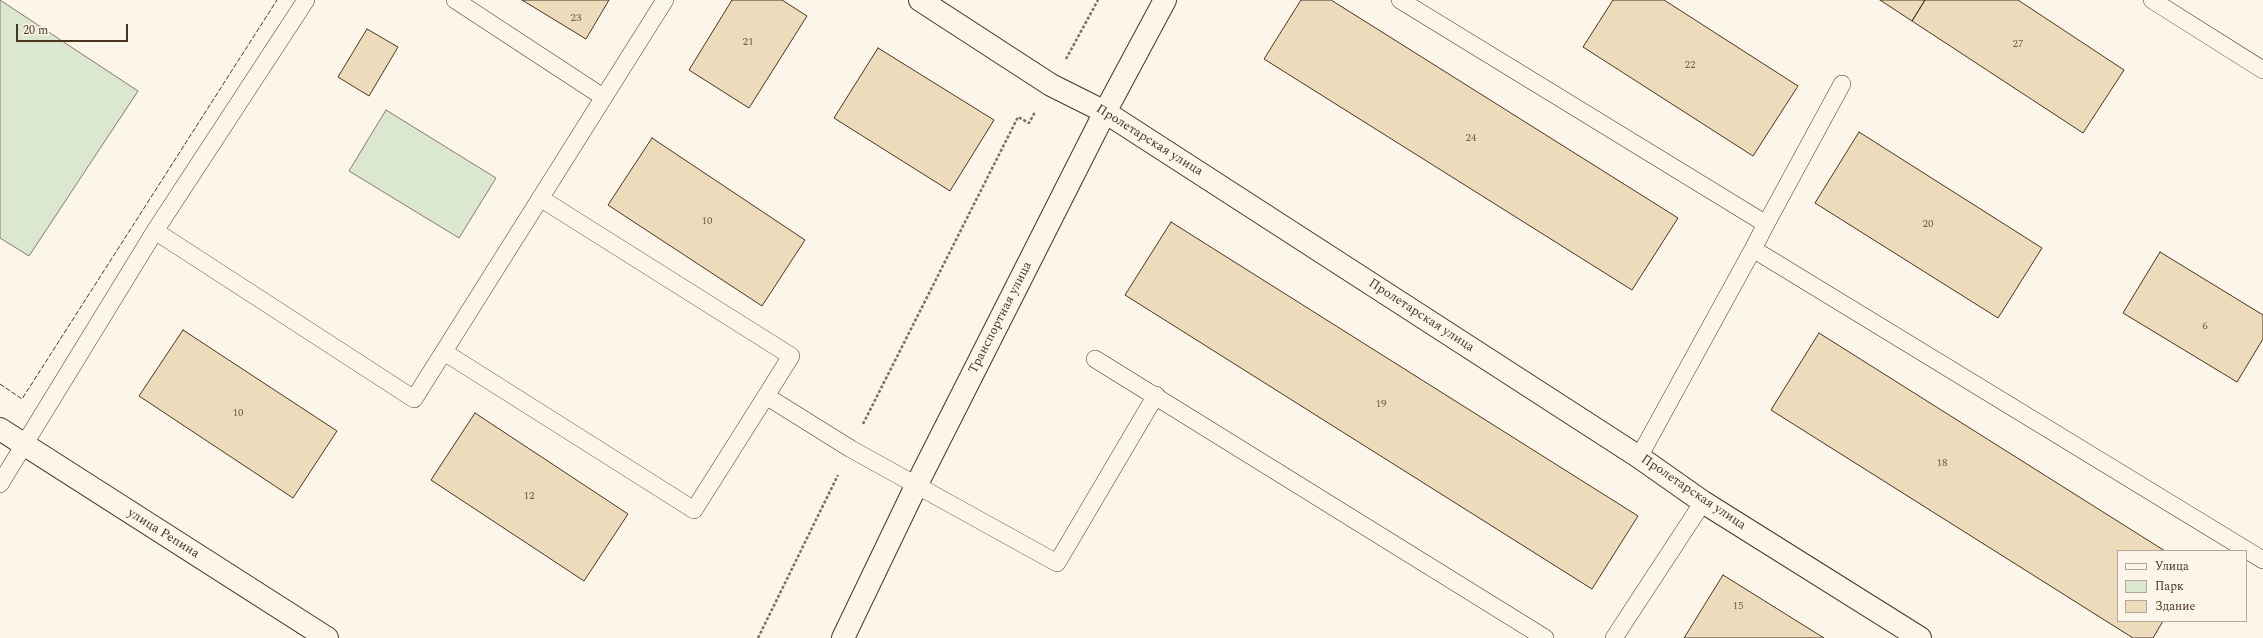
<!DOCTYPE html>
<meta charset="utf-8">
<style>
body{margin:0}
#map{position:relative;width:2263px;height:638px;overflow:hidden;background:#fbf6e9;font-family:Spectral,serif}
canvas{display:block}
.legend{position:absolute;left:2117px;top:550px;width:130px;height:72px;box-sizing:border-box;background:#fbf6e9;border:1px solid #b4a999;margin:0;padding:5px 7px;list-style:none;font-size:12px;color:#4a3520}
.legend li{display:flex;align-items:center;gap:8px;height:20px}
.legend b{width:20px;border:1px solid #b4a999}
.scale{position:absolute;left:16px;top:24px;width:112px;height:18px;box-sizing:border-box;border:2px solid #4a3520;border-top:0;padding-left:5px;font-size:12px;line-height:14px;white-space:nowrap;color:#4a3520;-webkit-text-stroke:3px #fbf6e9;paint-order:stroke}
</style>
<div id="map">
<canvas width="2263" height="638"></canvas>
<ul class="legend">
<li><b style="height:5px;background:#fbf6e9"></b>Улица</li>
<li><b style="height:11px;background:#dce7d0"></b>Парк</li>
<li><b style="height:11px;background:#ecdcbc"></b>Здание</li>
</ul>
<div class="scale">20 m</div>
</div>
<script>
const context = document.querySelector('canvas').getContext('2d');
context.lineJoin = 'round';
function paint(path, color) { context.fillStyle = color; context.fill(path, 'evenodd'); }
const shape = rows => new Path2D(rows.map(r => 'M' + r).join(''));
function strokePath(path, color, width, dash) { context.strokeStyle = color; context.lineWidth = width; context.lineCap = dash ? 'butt' : 'round'; context.setLineDash(dash || []); context.stroke(path); }
function drawText(font, color, halo, rows, align = 'center') {
  context.font = font + ' Spectral,serif'; context.lineWidth = 3; context.setLineDash([]); context.textBaseline = 'middle'; context.strokeStyle = halo; context.fillStyle = color; for (const [text, x, y, turn = 0] of rows) {
    context.save(); context.translate(x, y); context.rotate((+turn || 0) * Math.PI / 180); context.textAlign = isNaN(turn) ? turn : align; if (halo) context.strokeText(text, 0, 0); context.fillText(text, 0, 0); context.restore();
  }
}
const green = shape([
 [0,0,138,91,29,256,0,238,0,0],
 [386,110,496,178,459,238,349,171,386,110]
]);
paint(green, '#dce7d0');
strokePath(green, '#887966', 1);
const building = shape([
 [522,0,609,0,586,39,522,0],
 [732,0,782,0,807,16,749,108,689,70,732,0],
 [1301,0,1331,0,1678,218,1632,290,1264,59,1301,0],
 [1613,0,1664,0,1798,86,1753,156,1583,47,1613,0],
 [1880,0,1925,0,1912,21,1880,0],
 [1925,0,2018,0,2124,70,2083,133,1912,21,1925,0],
 [367,29,398,47,369,96,338,77,367,29],
 [878,48,994,120,950,191,834,118,878,48],
 [1859,132,2042,248,1998,318,1815,203,1859,132],
 [652,138,805,240,762,306,608,205,652,138],
 [1171,222,1638,516,1592,589,1125,295,1171,222],
 [2160,252,2263,315,2263,339,2237,382,2123,313,2160,252],
 [183,330,337,431,293,498,139,396,183,330],
 [1819,333,2165,551,2118,551,2118,621,2163,621,2153,638,2133,638,1771,410,1819,333],
 [475,413,628,514,584,581,431,480,475,413],
 [1723,575,1824,638,1684,638,1723,575]
]);
paint(building, '#ecdcbc');
strokePath(building, '#4a3520', 1);
const service = shape([
 [455,0,603,97],
 [1400,0,1766,224,1753,249],
 [2152,0,2263,70],
 [540,198,791,356,766,396],
 [1766,224,1842,84],
 [155,231,306,0],
 [444,352,694,510,766,396,851,449,1057,563,1156,395],
 [1095,359,1545,638],
 [1639,457,1753,249,2263,560],
 [0,484,155,231,414,399,665,0],
 [1614,638,1703,502]
]);
const minor = shape([
 [920,0,1051,85,1105,112,1639,457,1703,502,1920,638],
 [0,429,327,638],
 [843,638,917,484,1105,112,1165,0]
]);
strokePath(service, '#4a3520', 18);
strokePath(minor, '#4a3520', 24);
strokePath(shape([
 [1066,59,1098,0],
 [863,424,1018,117,1029,123,1035,112],
 [758,638,838,475]
]), '#7f6f5c', 2.5, [3, 2]);
strokePath(service, '#fbf6e9', 17);
strokePath(minor, '#fbf6e9', 22);
strokePath(shape([
 [0,384,22,399,277,0]
]), '#4a3520', 1, [5, 2]);
drawText('11px', '#725f47', null, [
 ["23",576,19],
 ["21",748,43],
 ["27",2018,45],
 ["22",1690,66],
 ["24",1471,139],
 ["10",707,222],
 ["20",1928,225],
 ["6",2205,327],
 ["19",1381,405],
 ["10",238,414],
 ["18",1942,464],
 ["12",529,497],
 ["15",1738,607]
]);
drawText('13px', '#4a3520', '#fbf6e9', [
 ["Пролетарская улица",1149,141,32],
 ["Пролетарская улица",1421,316,33],
 ["Транспортная улица",1001,318,-63],
 ["Пролетарская улица",1693,493,34],
 ["улица Репина",163,534,32]
]);
</script>
